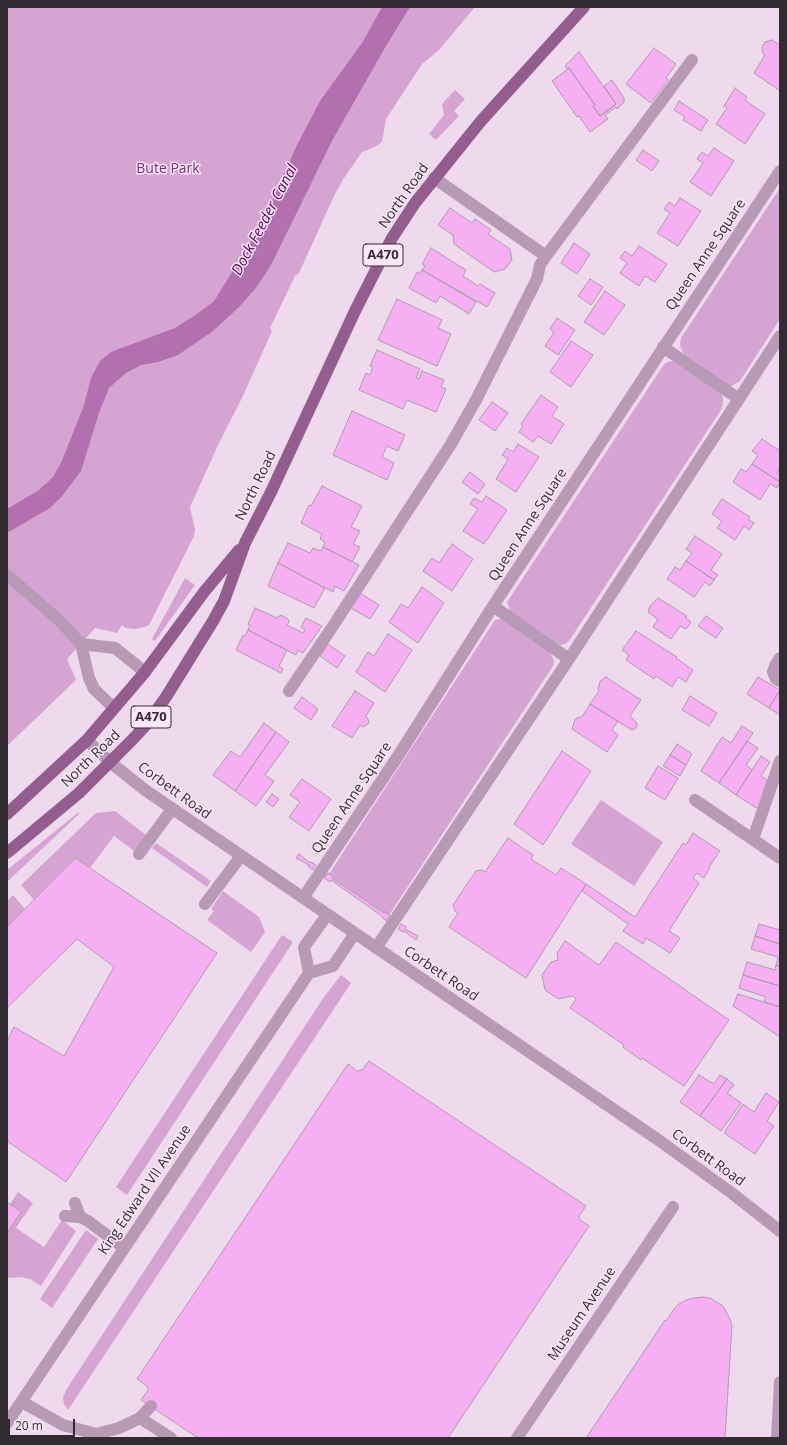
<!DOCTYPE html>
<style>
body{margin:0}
#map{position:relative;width:787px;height:1445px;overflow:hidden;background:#eed9ed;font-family:"Open Sans",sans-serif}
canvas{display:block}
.frame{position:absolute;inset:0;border:8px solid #332b32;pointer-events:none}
.scale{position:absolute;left:8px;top:1419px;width:67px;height:18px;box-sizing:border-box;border:2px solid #332b32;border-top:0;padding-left:5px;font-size:12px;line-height:14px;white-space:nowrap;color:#332b32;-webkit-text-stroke:3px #fce6fa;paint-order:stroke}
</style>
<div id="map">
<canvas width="787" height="1445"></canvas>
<div class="frame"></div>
<div class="scale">20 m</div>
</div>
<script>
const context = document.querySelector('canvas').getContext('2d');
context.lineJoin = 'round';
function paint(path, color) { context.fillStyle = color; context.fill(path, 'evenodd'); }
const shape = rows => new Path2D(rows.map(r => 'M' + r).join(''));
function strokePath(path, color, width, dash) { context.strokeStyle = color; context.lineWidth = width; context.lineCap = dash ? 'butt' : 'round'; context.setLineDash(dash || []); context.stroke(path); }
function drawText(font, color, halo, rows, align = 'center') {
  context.font = font + ' "Open Sans",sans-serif'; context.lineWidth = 3; context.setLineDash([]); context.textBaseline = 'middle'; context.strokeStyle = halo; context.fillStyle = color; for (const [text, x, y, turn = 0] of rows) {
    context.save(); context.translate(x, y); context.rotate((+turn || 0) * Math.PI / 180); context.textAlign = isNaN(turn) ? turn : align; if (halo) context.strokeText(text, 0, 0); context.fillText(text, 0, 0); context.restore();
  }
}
paint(shape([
 [7,7,475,7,439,50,422,64,386,119,382,142,375,147,362,152,344,178,334,196,299,273,295,276,270,328,272,331,242,398,219,443,190,507,195,530,194,536,151,621,148,626,135,629,125,628,122,625,117,633,95,628,67,659,76,680,7,746],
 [455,90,465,99,454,111,459,116,436,140,429,134,444,115,442,104],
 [780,188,780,319,740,381,731,386,727,385,684,354,681,349,680,343,681,338],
 [671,361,676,362,720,392,723,397,723,403,721,410,569,641,565,644,561,645,556,643,510,611,507,602,663,366,666,363],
 [185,578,195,585,155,641,152,639],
 [499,619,503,619,550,652,554,661,553,666,389,915,385,912,384,913,332,878,333,876,329,874,493,623,495,620],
 [601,800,663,842,634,886,571,844],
 [115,811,146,835,134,851,114,836,90,868,75,858,34,900,21,885,96,813],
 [79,812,79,814,7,882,7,870],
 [156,843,211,881,207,887,152,848],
 [223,891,259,917,265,932,251,952,207,920,214,911,211,909],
 [13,895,25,909,7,927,7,901],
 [282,935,293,942,127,1195,116,1187],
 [341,975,351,983,68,1410,64,1404,63,1398,66,1390,324,997],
 [18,1192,33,1203,16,1228,44,1247,62,1220,76,1231,41,1286,30,1279,21,1277,7,1278,7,1233,21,1212,10,1204],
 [86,1230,98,1239,52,1308,40,1299]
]), '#d6a4d3');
paint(shape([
 [382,7,410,7,386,46,333,139,270,267,255,289,238,308,213,331,178,355,158,362,141,365,126,373,109,388,99,413,81,471,63,495,50,508,7,533,7,509,39,490,53,477,61,463,84,405,91,378,100,361,111,352,175,328,194,316,214,301,261,226,297,145,320,101,362,43]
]), '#b270af');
const building = shape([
 [772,40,780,45,780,91,754,73,765,55,763,54,762,47,765,42,772,40],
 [654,48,676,64,666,78,668,80,651,103,626,84,654,48],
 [579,52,616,104,600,116,593,106,595,105,569,68,567,69,565,66,579,52],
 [569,68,595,105,593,106,600,116,616,104,604,86,612,80,624,98,624,102,617,109,616,107,605,115,608,119,590,132,579,116,577,117,552,81,569,68],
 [735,88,747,97,745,100,765,114,745,144,716,124,727,108,724,106,735,88],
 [679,101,708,120,701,131,683,120,685,117,674,110,679,101],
 [714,148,734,161,711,196,690,182,703,163,697,159,702,152,708,156,714,148],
 [643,150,659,161,652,171,636,160,643,150],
 [680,198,701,211,678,246,657,233,670,213,664,209,669,202,675,206,680,198],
 [450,208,472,223,475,219,491,230,488,234,510,249,512,260,505,269,494,272,454,244,453,235,438,225,450,208],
 [574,243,590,254,577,274,561,263,574,243],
 [639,246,667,264,655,282,645,276,639,286,620,273,627,263,620,258,625,251,632,256,639,246],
 [431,248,466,270,463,276,478,286,480,284,495,293,487,307,422,270,425,266,422,264,431,248],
 [422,270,476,302,469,314,440,296,436,303,409,288,417,272,420,274,422,270],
 [590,279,603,287,591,305,578,296,590,279],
 [605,291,625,305,604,335,584,322,605,291],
 [397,299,442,320,438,328,451,334,437,366,378,340,397,299],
 [557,318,575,330,558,355,545,346,554,332,550,329,557,318],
 [571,341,593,355,571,387,550,372,571,341],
 [377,350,420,369,416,378,419,379,422,371,444,380,441,387,446,389,436,412,407,400,403,409,359,390,366,373,370,375,373,367,370,366,377,350],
 [541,395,558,407,552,416,564,424,551,444,538,436,533,442,519,432,523,426,521,424,541,395],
 [492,402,508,413,495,431,479,420,492,402],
 [352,411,405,435,398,451,387,446,382,457,394,463,387,480,333,455,352,411],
 [762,439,780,451,780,468,777,473,780,475,780,482,752,464,758,455,752,451,762,439],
 [518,444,539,457,516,492,496,479,508,459,502,455,507,448,513,452,518,444],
 [752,464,780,482,777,488,770,484,760,500,733,482,741,469,746,472,752,464],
 [470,472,485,484,478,494,462,482,470,472],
 [322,486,362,506,351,527,360,531,353,544,360,547,352,562,323,547,325,542,320,539,322,534,301,523,309,505,311,506,322,486],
 [486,496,507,510,484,544,463,531,478,509,470,504,474,498,482,502,486,496],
 [722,499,750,517,748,519,754,523,749,530,744,526,735,540,717,528,722,521,712,514,722,499],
 [695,536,722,554,711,570,718,575,714,580,686,561,692,553,686,549,695,536],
 [288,543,310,553,313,548,321,551,323,547,359,565,344,591,335,586,333,592,278,563,288,543],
 [452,544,473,559,452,591,423,571,432,558,439,563,452,544],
 [686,561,714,580,710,586,705,582,694,597,667,579,675,567,680,570,686,561],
 [278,563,325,588,314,608,268,586,278,563],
 [422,587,444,603,418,643,389,622,401,604,408,608,422,587],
 [360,593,379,605,370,619,351,608,360,593],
 [658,598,687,616,685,617,691,622,686,629,680,626,671,639,653,627,658,619,648,612,650,606,658,598],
 [255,608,277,618,281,615,288,619,289,622,287,625,303,633,305,630,301,627,306,618,322,626,303,653,298,650,296,655,248,630,250,625,248,624,255,608],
 [706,616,723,628,716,638,698,626,706,616],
 [248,630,287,650,279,666,283,669,281,673,236,650,243,635,245,636,248,630],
 [636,631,677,657,676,658,693,670,686,682,678,677,672,687,656,676,654,679,626,660,629,655,622,650,636,631],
 [388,634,412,650,385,692,356,672,368,652,374,656,388,634],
 [328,644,345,656,337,668,320,656,328,644],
 [606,677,641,700,630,716,637,723,637,726,636,728,632,730,630,729,590,704,599,691,598,690,600,681,606,677],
 [758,677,780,690,769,708,747,694,758,677],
 [780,690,780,715,769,708,780,690],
 [355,691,374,703,366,716,369,721,368,724,363,727,360,725,352,738,332,726,355,691],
 [690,696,717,713,709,726,682,710,690,696],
 [302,697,318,709,311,720,294,708,302,697],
 [590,704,618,721,612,730,618,735,607,752,572,729,575,720,577,718,582,717,590,704],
 [264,723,276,732,235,791,213,775,231,751,240,757,264,723],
 [742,726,753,733,719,783,701,771,722,737,731,743,742,726],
 [276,732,289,742,265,775,274,781,256,806,235,791,276,732],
 [747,741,758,748,746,765,752,770,736,795,719,783,747,741],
 [677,744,692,754,686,765,670,755,677,744],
 [562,751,591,771,543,845,514,824,562,751],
 [670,755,686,765,680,776,663,766,670,755],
 [761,756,770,762,761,776,767,780,758,809,736,795,761,756],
 [658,766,678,778,665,800,645,788,658,766],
 [302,779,331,799,309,831,289,817,300,802,290,795,302,779],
 [272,794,279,799,273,807,266,802,272,794],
 [693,833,720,851,709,867,710,868,704,878,697,873,693,878,699,883,669,931,680,938,670,953,646,938,643,944,623,931,628,924,582,891,586,884,635,917,683,843,686,845,693,833],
 [508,838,533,855,531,859,556,875,561,868,586,884,526,978,449,927,458,913,455,911,453,905,476,871,482,870,485,872,508,838],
 [299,854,310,863,311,862,316,865,313,870,308,866,309,865,296,858,299,854],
 [75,858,217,953,66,1182,7,1141,7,1041,14,1027,64,1056,114,967,77,939,7,1008,7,927,75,858],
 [328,873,333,877,332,878,384,913,385,912,390,915,386,921,382,917,382,916,331,880,330,882,324,878,328,873],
 [401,924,406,927,405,929,418,936,416,940,404,931,403,932,398,929,401,924],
 [759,924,780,930,780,944,755,936,759,924],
 [755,936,780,944,780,967,776,965,778,957,751,949,755,936],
 [565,941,599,965,616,942,729,1020,684,1086,642,1058,641,1060,623,1047,624,1045,570,1008,576,999,573,996,558,999,545,990,542,975,551,962,558,960,557,953,565,941],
 [747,962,775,970,776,965,780,967,780,986,743,975,747,962],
 [743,975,780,986,780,1007,764,1002,766,997,739,988,743,975],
 [738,994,780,1007,780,1037,733,1006,738,994],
 [369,1061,586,1206,579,1216,580,1220,589,1226,448,1438,198,1438,141,1400,148,1390,147,1386,137,1379,348,1064,357,1071,362,1070,369,1061],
 [699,1075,714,1084,720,1075,727,1079,700,1116,680,1102,699,1075],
 [727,1079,734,1085,727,1093,741,1103,721,1131,700,1116,727,1079],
 [766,1093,779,1102,767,1121,774,1126,755,1154,724,1133,743,1104,754,1112,766,1093],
 [7,1202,21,1212,7,1233,7,1202],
 [702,1297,710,1298,723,1306,730,1319,732,1326,725,1438,586,1438,665,1320,666,1321,674,1309,679,1304,686,1300,694,1298,702,1297]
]);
paint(building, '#f6aff2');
strokePath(building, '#af9bad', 1);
strokePath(shape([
 [434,178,546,256,692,60],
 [663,347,739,399],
 [7,575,59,620,81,644],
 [493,606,569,659],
 [81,644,89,678,94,689,114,708],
 [81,644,115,648,145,672],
 [780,658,775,666,773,672,776,679,780,681],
 [289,691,331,629,451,444,476,400,537,279,540,265,546,256],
 [87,740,110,762,145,790,660,1141,733,1194,780,1231],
 [695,800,780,858],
 [753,839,780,761],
 [139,854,172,809],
 [303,898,400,753,493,606,780,171],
 [205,904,241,856],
 [376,948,569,659,780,336],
 [309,973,304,947,327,915],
 [75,1203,80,1217],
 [65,1216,80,1217,88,1221,124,1248],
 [22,1402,63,1425,96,1434,119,1428,140,1418,151,1406],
 [140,1418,171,1438],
 [7,1423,309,973,333,966,355,933],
 [517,1438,673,1207],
 [777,1438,780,1382]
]), '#b899b6', 12);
strokePath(shape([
 [7,814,87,740,145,672,204,592,239,550],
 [7,853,79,793,133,739,146,725,166,697,213,621,224,601,245,543,271,492,355,311,392,238,415,203,481,121,584,7]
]), '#935d90', 12);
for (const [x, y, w] of [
 [383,255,40],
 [151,717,40]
]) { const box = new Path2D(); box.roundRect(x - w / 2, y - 11, w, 22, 3); context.fillStyle = '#fce6fa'; context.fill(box); strokePath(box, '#332b32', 1); }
drawText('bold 13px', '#332b32', null, [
 ["A470",383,255],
 ["A470",151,717]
]);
drawText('14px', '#7b2b7a', '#fce6fa', [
 ["Bute Park",168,169]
]);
drawText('14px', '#332b32', '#fce6fa', [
 ["North Road",404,196,-55],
 ["Queen Anne Square",706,255,-56],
 ["North Road",256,486,-64],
 ["Queen Anne Square",528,525,-57],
 ["North Road",91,759,-44],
 ["Corbett Road",174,791,36],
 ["Queen Anne Square",352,798,-56],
 ["Corbett Road",441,974,34],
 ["Corbett Road",708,1158,36],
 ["King Edward VII Avenue",145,1190,-56],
 ["Museum Avenue",582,1314,-56]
]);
drawText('italic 15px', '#5c055c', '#fce6fa', [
 ["Dock Feeder Canal",265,220,-62]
]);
</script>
